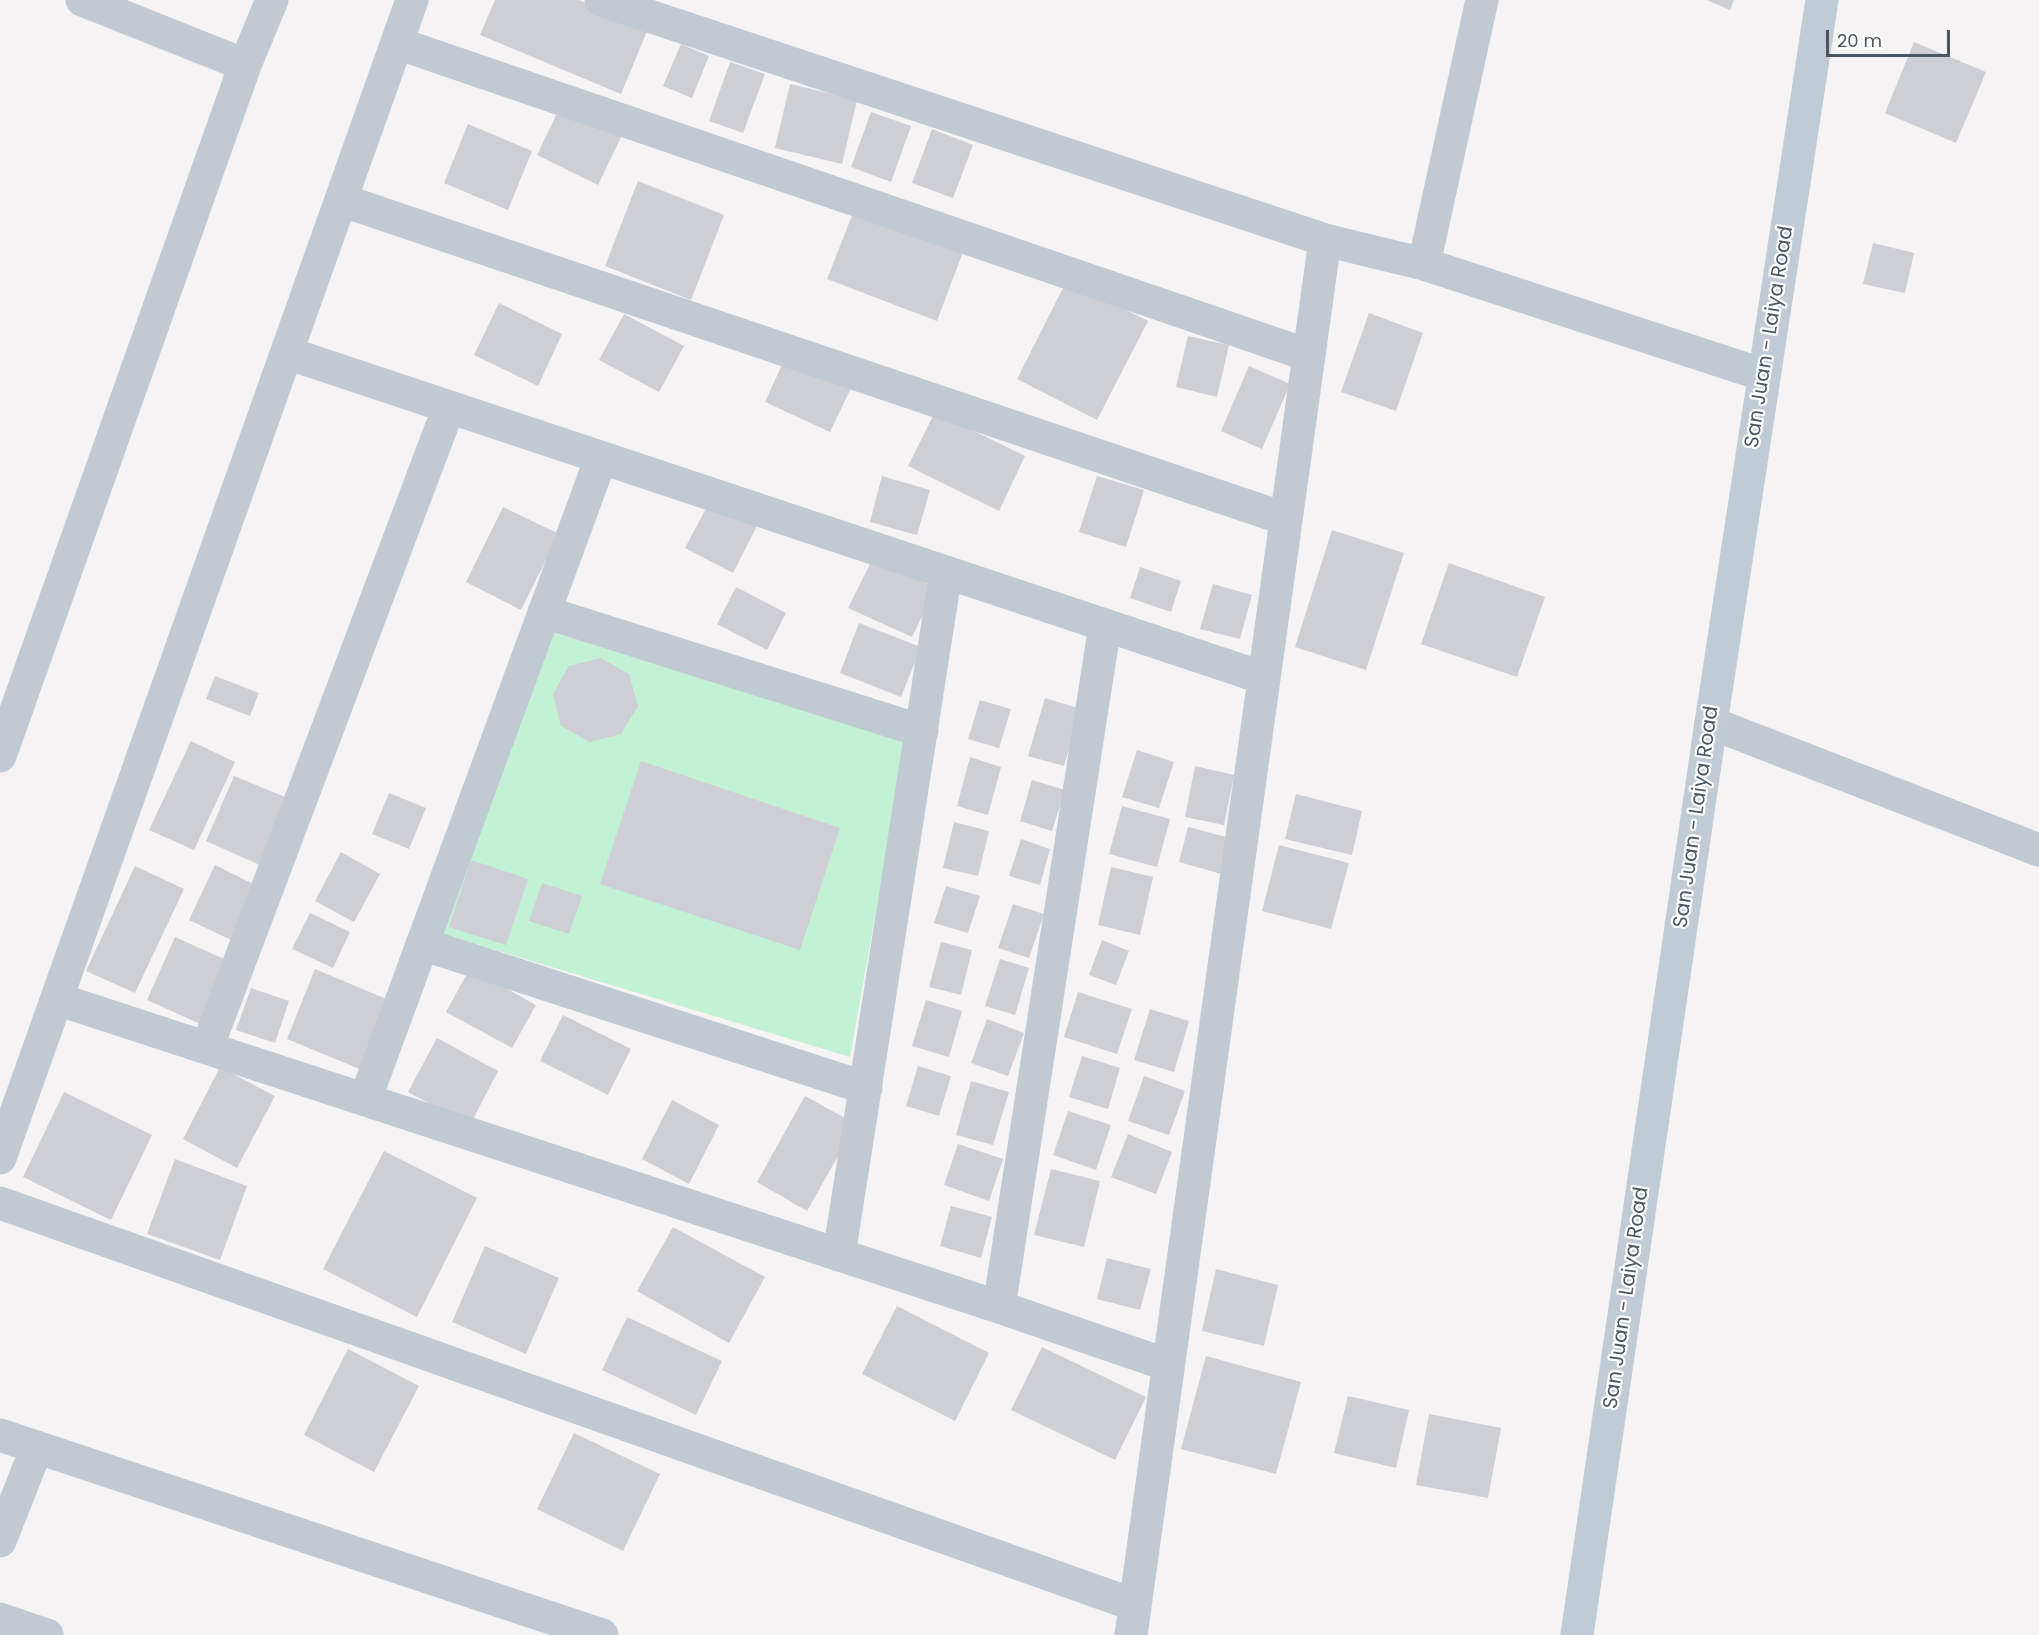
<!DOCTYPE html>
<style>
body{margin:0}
#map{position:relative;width:2039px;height:1635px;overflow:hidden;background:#f5f3f3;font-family:Poppins,sans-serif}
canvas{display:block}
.scale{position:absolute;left:1826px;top:30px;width:124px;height:27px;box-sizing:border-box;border:3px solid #4a5661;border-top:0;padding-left:8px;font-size:18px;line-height:21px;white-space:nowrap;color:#4a5661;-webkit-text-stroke:4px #fff;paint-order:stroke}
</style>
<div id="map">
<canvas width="2039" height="1635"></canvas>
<div class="scale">20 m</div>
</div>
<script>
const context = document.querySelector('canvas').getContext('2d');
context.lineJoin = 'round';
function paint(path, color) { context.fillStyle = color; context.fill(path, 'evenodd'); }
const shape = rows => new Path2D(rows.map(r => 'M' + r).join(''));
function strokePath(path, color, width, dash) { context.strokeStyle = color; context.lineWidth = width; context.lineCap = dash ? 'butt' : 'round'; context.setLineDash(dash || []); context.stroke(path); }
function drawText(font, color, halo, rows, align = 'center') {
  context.font = font + ' Poppins,sans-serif'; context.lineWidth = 4.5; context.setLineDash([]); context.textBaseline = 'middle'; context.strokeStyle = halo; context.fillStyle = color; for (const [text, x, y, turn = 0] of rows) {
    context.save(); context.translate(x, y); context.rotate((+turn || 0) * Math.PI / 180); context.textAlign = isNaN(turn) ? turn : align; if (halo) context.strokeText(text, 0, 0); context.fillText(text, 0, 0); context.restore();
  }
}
paint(shape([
 [552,632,906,742,850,1057,442,934]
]), '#c3f1d5');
paint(shape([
 [495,0,579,0,648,29,621,94,480,35],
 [1707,0,1734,0,1730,10],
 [1914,42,1986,72,1956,143,1885,113],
 [681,44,709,56,692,98,663,86],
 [730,62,765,74,743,133,709,121],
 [790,84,857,100,842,164,775,148],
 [561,105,622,135,598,185,537,155],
 [871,112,911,126,891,182,851,167],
 [468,124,532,151,508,210,444,183],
 [932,129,973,145,953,198,912,183],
 [638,181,724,215,691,300,605,266],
 [855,208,964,249,937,321,827,279],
 [1873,243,1914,253,1905,293,1863,284],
 [1067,280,1148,321,1097,420,1017,379],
 [499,303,562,334,538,386,474,355],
 [1369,313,1423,333,1396,411,1341,392],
 [624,314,684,346,659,392,599,360],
 [1188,336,1229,345,1217,397,1176,387],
 [785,358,851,388,830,432,765,402],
 [1249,366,1290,384,1262,449,1221,431],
 [935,412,1025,456,999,511,908,466],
 [882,476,930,490,917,535,870,522],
 [1097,476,1144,490,1126,547,1079,532],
 [710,501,757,526,733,573,685,548],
 [503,507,559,534,521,610,466,582],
 [1332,530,1404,553,1366,670,1295,647],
 [873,558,936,588,912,637,848,608],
 [1449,563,1545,597,1517,677,1421,644],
 [1140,567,1181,581,1171,612,1130,598],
 [1213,584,1252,595,1240,639,1200,629],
 [736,587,786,613,767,650,717,624],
 [859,623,921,647,901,697,840,673],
 [601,658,629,674,638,706,621,734,590,742,561,726,553,694,569,666],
 [215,676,259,693,250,716,206,699],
 [1045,698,1081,709,1064,766,1028,756],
 [980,700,1011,709,999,748,968,739],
 [191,741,235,762,194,850,149,830],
 [1137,750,1174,762,1159,808,1122,797],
 [970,757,1001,767,988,815,957,806],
 [641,761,840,828,800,950,600,884],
 [1195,766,1234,775,1224,825,1185,817],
 [234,776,290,799,262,866,206,841],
 [1032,780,1065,790,1052,831,1020,821],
 [389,793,426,808,409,849,372,834],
 [1296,794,1362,811,1352,855,1285,839],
 [1122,806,1170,819,1157,867,1109,854],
 [954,822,989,831,978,876,943,868],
 [1188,827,1234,839,1225,875,1179,862],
 [1021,839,1050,849,1040,885,1009,876],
 [1279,845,1349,863,1331,929,1262,911],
 [341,852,380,874,354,922,315,901],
 [471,860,528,879,506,945,449,927],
 [215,865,263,889,238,943,189,920],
 [135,866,184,889,135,993,86,971],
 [1111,867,1153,877,1140,935,1098,925],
 [542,883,582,896,569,934,529,921],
 [946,886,980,896,968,933,934,923],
 [1013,904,1044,914,1029,958,998,948],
 [310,913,350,932,333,968,292,949],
 [175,937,235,964,207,1027,147,1000],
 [1102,940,1129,951,1116,985,1089,975],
 [941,942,972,950,961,995,929,987],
 [1000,959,1029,968,1015,1015,985,1006],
 [470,968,536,1005,512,1048,446,1012],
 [315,969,391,1001,362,1070,287,1039],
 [251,988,289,1001,275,1043,236,1030],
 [1078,992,1132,1009,1117,1054,1064,1037],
 [926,1000,962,1011,949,1057,912,1046],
 [1150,1009,1189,1021,1174,1072,1134,1060],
 [563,1015,631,1049,608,1095,540,1061],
 [987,1019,1024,1033,1008,1076,971,1063],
 [437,1038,498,1071,470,1125,408,1092],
 [1082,1056,1120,1068,1108,1109,1069,1097],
 [918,1066,951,1076,939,1116,906,1106],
 [220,1067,275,1096,237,1168,183,1139],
 [1144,1076,1185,1091,1169,1135,1128,1121],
 [971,1081,1009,1092,993,1145,956,1135],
 [64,1092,152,1135,111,1220,23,1177],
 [805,1096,856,1124,807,1211,757,1182],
 [672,1100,719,1125,689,1184,642,1159],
 [1068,1111,1111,1125,1096,1170,1053,1155],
 [1128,1134,1172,1152,1156,1194,1111,1177],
 [958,1144,1003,1159,989,1201,944,1185],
 [384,1151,477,1198,417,1317,323,1269],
 [175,1159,247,1186,220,1260,147,1234],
 [1051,1169,1100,1181,1084,1247,1034,1235],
 [951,1206,992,1217,981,1258,940,1246],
 [673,1227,765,1277,729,1343,637,1291],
 [485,1246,559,1278,526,1354,452,1322],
 [1107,1258,1151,1269,1140,1310,1097,1299],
 [1216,1269,1278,1285,1264,1346,1202,1331],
 [897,1306,989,1353,955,1421,862,1374],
 [627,1317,722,1361,696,1415,602,1370],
 [1042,1347,1146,1397,1115,1460,1011,1410],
 [348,1349,419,1386,374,1472,304,1435],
 [1206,1356,1301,1382,1276,1474,1181,1449],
 [1348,1396,1409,1410,1396,1468,1334,1453],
 [1429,1414,1501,1428,1488,1498,1416,1485],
 [574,1433,660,1474,623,1551,537,1509]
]), '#cdcfd5');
strokePath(shape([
 [82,0,245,65],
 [601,0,1325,240,1424,264,1764,375],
 [397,43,1308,355],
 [341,200,1286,519],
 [1424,264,1482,0],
 [287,353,1264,678],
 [544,612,922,731],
 [1711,723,2039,850],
 [0,756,245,65,272,0],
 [422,944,866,1088],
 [57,999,999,1307,1168,1365],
 [207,1048,449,407],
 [365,1100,601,458],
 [0,1158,412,0],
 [0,1203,1135,1605],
 [839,1255,946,572],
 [999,1307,1105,625],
 [0,1435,602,1635],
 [0,1541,37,1447],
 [0,1619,47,1635],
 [1131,1635,1325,240]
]), '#c1cad2', 33);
strokePath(shape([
 [1577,1635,1711,723,1822,0]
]), '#c1cbd6', 33);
drawText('20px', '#4a5661', '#fff', [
 ["San Juan - Laiya Road",1770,337,-81],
 ["San Juan - Laiya Road",1697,817,-82],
 ["San Juan - Laiya Road",1627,1298,-82]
]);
</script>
